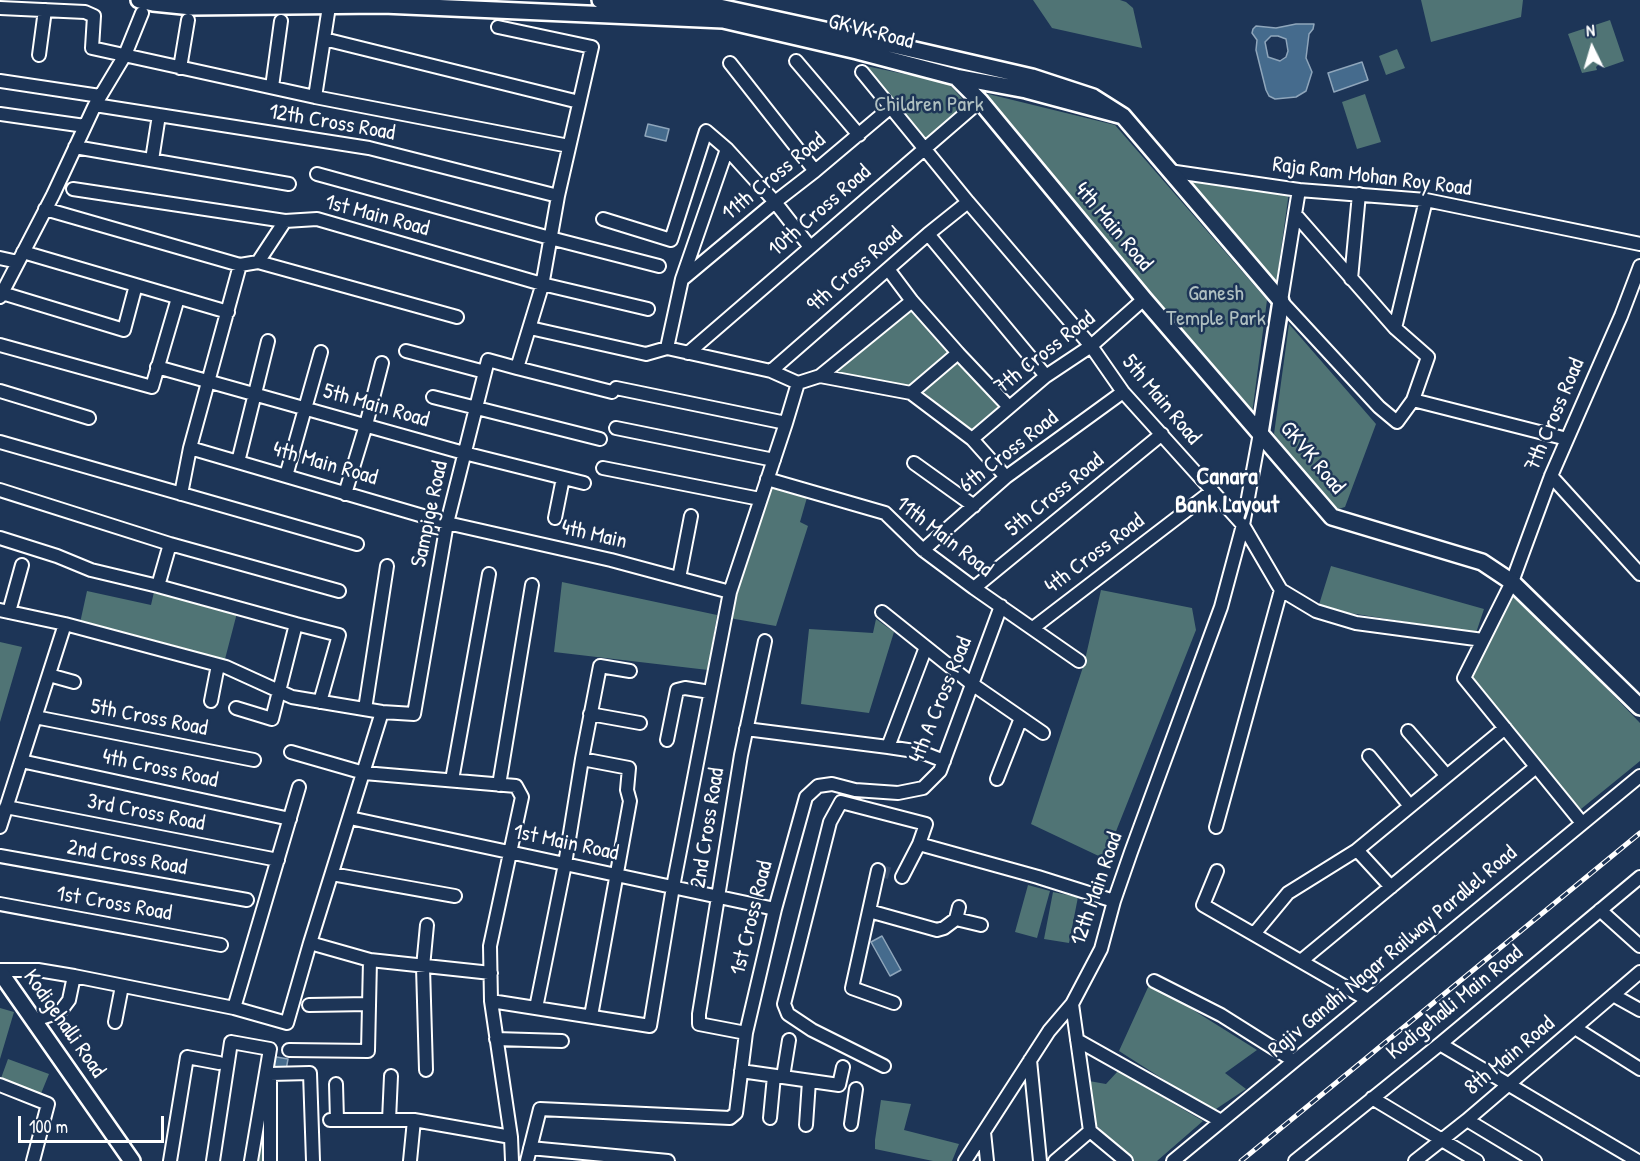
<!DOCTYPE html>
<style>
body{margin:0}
#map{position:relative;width:1640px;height:1161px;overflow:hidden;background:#1d3557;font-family:"Patrick Hand",sans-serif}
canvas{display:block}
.north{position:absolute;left:1562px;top:18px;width:60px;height:60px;-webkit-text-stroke:4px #1d3557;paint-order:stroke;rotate:355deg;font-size:16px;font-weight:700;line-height:24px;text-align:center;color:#fff}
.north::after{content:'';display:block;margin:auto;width:21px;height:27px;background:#fff;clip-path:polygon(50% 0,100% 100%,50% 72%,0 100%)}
.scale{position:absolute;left:18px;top:1116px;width:146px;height:27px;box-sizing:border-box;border:3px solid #fff;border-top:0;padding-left:8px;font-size:18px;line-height:21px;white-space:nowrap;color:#fff;-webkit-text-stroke:4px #1d3557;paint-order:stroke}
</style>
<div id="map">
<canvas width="1640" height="1161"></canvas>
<div class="north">N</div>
<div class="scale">100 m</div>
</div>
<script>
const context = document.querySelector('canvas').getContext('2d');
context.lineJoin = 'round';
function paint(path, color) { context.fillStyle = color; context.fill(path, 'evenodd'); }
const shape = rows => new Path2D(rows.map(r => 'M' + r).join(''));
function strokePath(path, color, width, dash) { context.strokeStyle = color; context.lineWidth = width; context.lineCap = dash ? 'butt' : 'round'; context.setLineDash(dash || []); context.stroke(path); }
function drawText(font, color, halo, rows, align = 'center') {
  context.font = font + ' "Patrick Hand",sans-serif'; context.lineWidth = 5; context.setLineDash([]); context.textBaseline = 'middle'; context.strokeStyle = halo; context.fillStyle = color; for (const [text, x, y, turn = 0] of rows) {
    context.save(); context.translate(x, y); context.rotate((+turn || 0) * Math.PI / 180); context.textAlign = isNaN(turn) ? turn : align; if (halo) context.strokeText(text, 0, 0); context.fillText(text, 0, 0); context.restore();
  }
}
paint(shape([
 [1033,0,1120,0,1126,2,1133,8,1142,48,1052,28],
 [1421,0,1523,0,1521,17,1431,42],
 [1610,20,1624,61,1604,68,1603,64,1599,64,1596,67,1597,70,1582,73,1568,34],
 [1397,49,1405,68,1386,75,1379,56],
 [866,66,948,83,968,105,926,139],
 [976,91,1115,125,1267,300,1252,414],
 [1365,94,1381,142,1357,149,1342,102],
 [1186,175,1289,192,1276,286,1186,182],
 [910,309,1003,406,973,433,921,390,834,372],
 [1289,324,1376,424,1345,507,1335,510,1274,434],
 [768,486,808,494,800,522,808,526,776,626,729,618],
 [1331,566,1484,609,1476,633,1318,608],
 [562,582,717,615,708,670,554,652],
 [1101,590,1192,608,1196,630,1105,859,1031,824,1084,664],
 [87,591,151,605,154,592,237,613,225,659,80,623],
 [1514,592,1640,723,1640,761,1581,809,1554,781,1469,680],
 [876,619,894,632,869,713,801,704,809,629,873,633],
 [0,642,22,647,0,722],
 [1028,885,1050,891,1037,938,1015,932],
 [1053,892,1078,897,1069,943,1044,939],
 [1150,983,1257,1050,1225,1073,1246,1089,1213,1111,1119,1051],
 [0,1008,14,1012,0,1059],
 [8,1059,49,1074,40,1096,0,1081],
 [1118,1071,1203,1121,1157,1161,1134,1161,1095,1124,1089,1081,1106,1084],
 [269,1073,268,1161,255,1161],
 [881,1100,911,1104,904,1130,959,1144,952,1161,933,1161,875,1149,875,1140]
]), '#507475');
const water = shape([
 [1296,24,1314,24,1313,29,1309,34,1306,58,1312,72,1306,91,1296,97,1275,99,1269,96,1266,90,1256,50,1257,40,1252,33,1253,29,1256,26,1276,28,1296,24],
 [1271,36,1278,36,1286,39,1288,51,1286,57,1280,61,1268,57,1265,42,1271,36],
 [1362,62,1368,80,1334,92,1328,73,1362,62],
 [648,124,669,129,666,141,645,136,648,124],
 [882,936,901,970,890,976,871,942,882,936],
 [271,1056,288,1059,286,1070,269,1067,271,1056]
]);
paint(water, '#456b8d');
strokePath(water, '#8fa6bb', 1.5);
strokePath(shape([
 [878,870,902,877]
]), '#344968', 12, [12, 6]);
const minor = shape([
 [0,8,85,12,94,16,92,48,315,97,569,146],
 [324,39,579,102],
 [39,55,45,10],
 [796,61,859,135],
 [730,63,815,171],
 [180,68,188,20],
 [862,72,968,202,1091,346,1123,392,1243,525,1281,590,1216,827],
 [0,81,100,96],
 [272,87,281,21],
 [315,97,330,0],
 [95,105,369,148,558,196],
 [0,114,85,126],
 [75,147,289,184],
 [152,160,159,115],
 [1169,171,1299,190,1426,200,1640,244],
 [317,174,550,238,659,266],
 [73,189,285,221],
 [45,209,240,265,258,262,285,221,317,219,542,284,648,309],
 [1295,214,1395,328,1428,357,1413,400,1397,422,1379,407,1281,301,1295,214,1299,190],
 [603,219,671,240,706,131,727,149,775,202,810,247],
 [928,234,1046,376],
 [23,252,228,312],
 [0,258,18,262],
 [258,262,457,317],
 [888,269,912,301,958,353,1009,407],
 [684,278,775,202,815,171,891,107],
 [1351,279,1359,194],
 [2,293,124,330,136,285],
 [0,297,53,195,95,105,125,55,142,13],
 [530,328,646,354,667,348,682,279,727,149],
 [1395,328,1426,200],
 [0,345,152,387,178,298],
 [667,348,771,371,798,383,820,376,911,393,972,439,1006,477],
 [406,351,485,372],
 [688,353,980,101],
 [157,367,464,453,584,483],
 [517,368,612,392],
 [771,371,928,234,968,202],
 [820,376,912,301],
 [616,388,786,423],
 [0,391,89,418],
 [911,393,958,353],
 [433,397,600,439],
 [1413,400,1567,439],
 [616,428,774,460],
 [972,439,1046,376,1091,346,1144,299],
 [0,442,357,544],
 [190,448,447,523,611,560,730,592],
 [238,462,268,341],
 [914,463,974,506],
 [603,468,760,499],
 [286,476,321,352],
 [1551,476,1640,574],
 [767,479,885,513,923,550,974,588,1079,661],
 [0,490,170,544,339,591],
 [181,494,190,448,240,265],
 [345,494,366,425,382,363],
 [555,518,563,478],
 [0,538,57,556,91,570,158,586,296,624,272,719,236,708],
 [923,550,1006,477,1123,392],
 [679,578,691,516],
 [158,586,170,544],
 [974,588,1162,434],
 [1281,590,1316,611,1356,623,1483,640],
 [0,610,65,624,226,667,292,697,382,712,414,714,447,523,485,372,488,360,517,368,542,286,558,196,592,47,498,27],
 [9,612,22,565],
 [882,612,972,684,1043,733],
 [296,624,339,635,320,702],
 [1033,628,1212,491],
 [765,641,741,755,699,1014,699,1024,746,1033,775,909,806,797,818,786,832,784,855,790,898,793,923,788,940,771,1001,606],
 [49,675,74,682],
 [211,701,218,665],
 [365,709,387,566],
 [590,714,640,723],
 [35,717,254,760],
 [746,729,888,747,921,752,944,761],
 [1408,731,1447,776],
 [667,740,677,690,685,688,710,692],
 [888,747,926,647],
 [291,752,364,773,516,786,522,797,490,946,491,1001,511,1137,512,1161],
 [1369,756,1410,806],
 [582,759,629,768,627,790,630,801,591,1016],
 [21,761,290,819],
 [997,779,1021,718],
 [452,780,489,574],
 [499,785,532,585],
 [6,807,278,860],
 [350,818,775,909],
 [1582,823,1464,678,1512,582,1551,476,1621,316,1640,266],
 [0,827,65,624],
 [0,856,247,900],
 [878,870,852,988,894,1003],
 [1217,871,1203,905,1368,1000],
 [332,874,455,896],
 [902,877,919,844],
 [1391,887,1357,850,1505,728],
 [0,904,221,945],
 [1600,910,1640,946],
 [869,911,937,930,944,928,956,919,959,907],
 [956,919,981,925],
 [1254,934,1288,893,1357,850],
 [310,943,370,960,491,973],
 [1301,961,1536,767],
 [0,970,38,970,74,976],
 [1154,981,1221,1015,1294,1061],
 [1613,995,1640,1010],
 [491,1001,650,1026,673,887,730,592,786,423,798,383],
 [1072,1004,1090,1131,1126,1161],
 [309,1005,369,1004],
 [234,1008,299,787],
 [536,1008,565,864,582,759,600,666,630,671],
 [34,1020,60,1012,69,1000,74,976,234,1008,287,1023,310,943,382,712],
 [115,1022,122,986],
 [1575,1028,1640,1069],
 [496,1039,562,1041],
 [1077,1040,1221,1121],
 [1440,1044,1638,1161],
 [289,1050,368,1051,370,960],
 [1030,1060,1040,1161],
 [884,1066,812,1030,788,1014,784,1004,830,822,841,802,926,824,919,844,1038,877,1114,901],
 [426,1070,423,967,427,925],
 [741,1071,839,1085,843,1067],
 [783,1077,789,1040],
 [336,1084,337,1120],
 [0,1085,48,1104,33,1161],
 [1372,1098,1477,1161],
 [770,1118,774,1076],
 [330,1120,414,1120,511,1137],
 [389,1120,391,1076],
 [851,1124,856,1089],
 [806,1125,809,1081],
 [984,1132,987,1161],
 [530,1148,668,1161],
 [170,1161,187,1057,219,1063],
 [213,1161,231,1042,270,1049,251,1161],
 [270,1161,270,1074,310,1073,313,1161],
 [410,1161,414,1120],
 [527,1161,540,1109,730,1118,736,1113,746,1033],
 [965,1161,1049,1031,1072,1004,1101,949,1114,901,1131,852,1221,607,1243,525,1260,433],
 [1055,1161,1090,1131],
 [1173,1161,1640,776],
 [1295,1161,1440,1044,1640,877],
 [1415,1161,1467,1120],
 [1535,1161,1467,1120,1640,972]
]);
const major = shape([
 [139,0,153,3,192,7,383,5,723,20,857,51,956,77,1026,90,1123,116],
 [600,0,719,7,889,44,1032,77,1093,97,1123,116,1281,301,1260,433],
 [956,77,980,101,1144,299,1332,517,1482,562,1512,582,1640,707],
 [0,972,132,1161]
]);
strokePath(minor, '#fff', 16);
strokePath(major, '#fff', 20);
strokePath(minor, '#1d3557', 12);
strokePath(major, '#1d3557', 15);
const rail = shape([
 [1241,1161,1640,833]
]);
strokePath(rail, '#fff', 5);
strokePath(rail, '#1d3557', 3, [9]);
drawText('22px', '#fff', '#1d3557', [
 ["GKVK Road",871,32,14],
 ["12th Cross Road",332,123,10],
 ["11th Cross Road",774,177,-39],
 ["Raja Ram Mohan Roy Road",1372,177,7],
 ["10th Cross Road",820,211,-41],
 ["1st Main Road",377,216,15],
 ["4th Main Road",1113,227,50],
 ["9th Cross Road",855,270,-41],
 ["7th Cross Road",1045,353,-38],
 ["5th Main Road",1161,400,50],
 ["5th Main Road",376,406,16],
 ["7th Cross Road",1555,415,-67],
 ["6th Cross Road",1009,452,-38],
 ["GKVK Road",1312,458,50],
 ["4th Main Road",325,464,16],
 ["5th Cross Road",1055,495,-39],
 ["Sampige Road",430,514,-78],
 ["4th Main",594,535,13],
 ["11th Main Road",944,537,38],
 ["4th Cross Road",1095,554,-37],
 ["4th A Cross Road",941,700,-68],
 ["5th Cross Road",149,718,11],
 ["4th Cross Road",160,769,12],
 ["3rd Cross Road",146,813,11],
 ["2nd Cross Road",708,828,-81],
 ["1st Main Road",566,843,12],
 ["2nd Cross Road",127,858,10],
 ["12th Main Road",1097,889,-71],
 ["1st Cross Road",114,904,10],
 ["1st Cross Road",752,918,-76],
 ["Rajiv Gandhi Nagar Railway Parallel Road",1393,952,-40],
 ["Kodigehalli Main Road",1455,1003,-39],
 ["Kodigehalli Road",64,1024,55],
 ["8th Main Road",1510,1056,-40]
]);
drawText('22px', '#b0c0c1', '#1d3557', [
 ["Children Park",929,105],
 ["Ganesh",1216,294],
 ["Temple Park",1216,319]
]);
drawText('bold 24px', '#fff', '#1d3557', [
 ["Canara",1227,478],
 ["Bank Layout",1227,506]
]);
</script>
